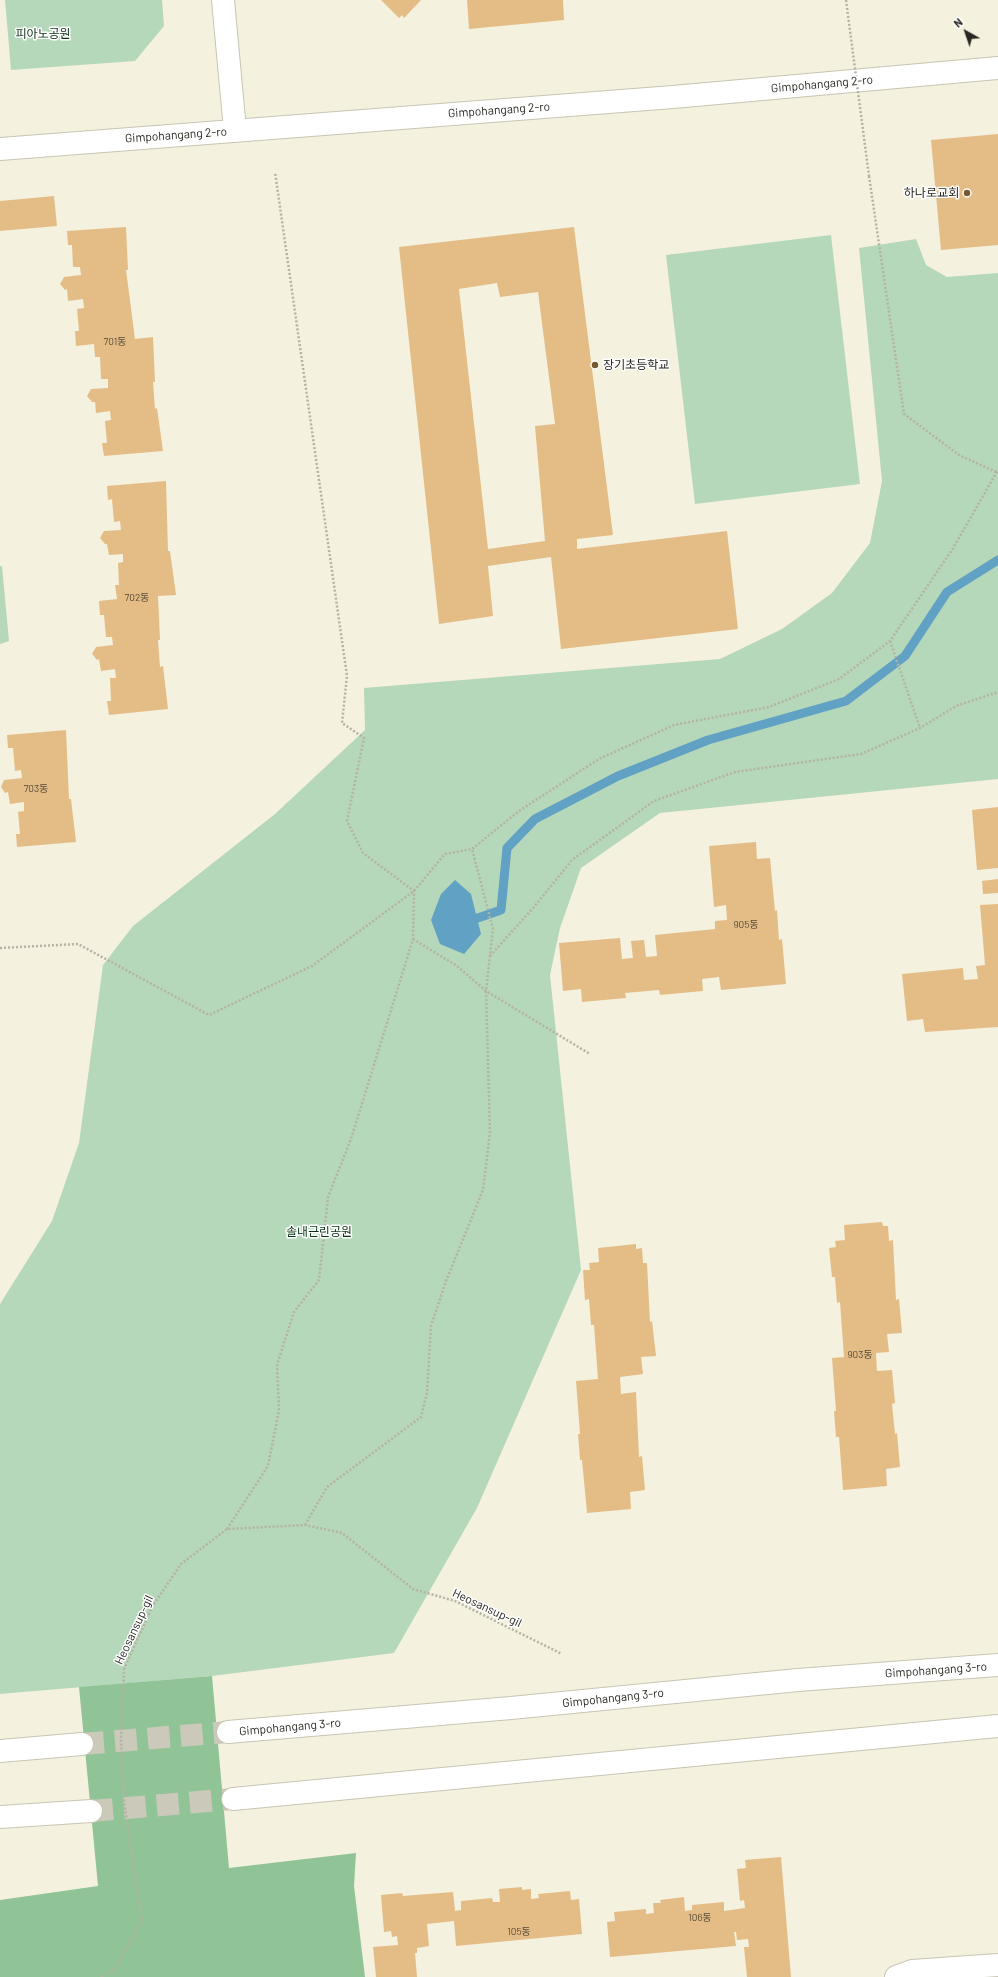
<!DOCTYPE html>
<meta charset="utf-8">
<style>
body{margin:0}
#map{position:relative;width:998px;height:1977px;overflow:hidden;background:#f4f1df;font-family:Barlow,sans-serif}
canvas{display:block}
.north{position:absolute;left:946px;top:12px;width:40px;height:40px;-webkit-text-stroke:3px #fff;paint-order:stroke;rotate:320deg;font-size:11px;font-weight:700;line-height:16px;text-align:center;color:#292721}
.north::after{content:'';display:block;margin:auto;width:14px;height:18px;background:#292721;clip-path:polygon(50% 0,100% 100%,50% 72%,0 100%)}
</style>
<div id="map">
<canvas width="998" height="1977"></canvas>
<div class="north">N</div>
</div>
<script>
const context = document.querySelector('canvas').getContext('2d');
context.lineJoin = 'round';
function paint(path, color) { context.fillStyle = color; context.fill(path, 'evenodd'); }
const shape = rows => new Path2D(rows.map(r => 'M' + r).join(''));
function strokePath(path, color, width, dash) { context.strokeStyle = color; context.lineWidth = width; context.lineCap = dash ? 'butt' : 'round'; context.setLineDash(dash || []); context.stroke(path); }
function drawText(font, color, halo, rows, align = 'center') {
  context.font = font + ' Barlow,"Noto Sans KR",sans-serif'; context.lineWidth = 3; context.setLineDash([]); context.textBaseline = 'middle'; context.strokeStyle = halo; context.fillStyle = color; for (const [text, x, y, turn = 0] of rows) {
    context.save(); context.translate(x, y); context.rotate((+turn || 0) * Math.PI / 180); context.textAlign = isNaN(turn) ? turn : align; if (halo) context.strokeText(text, 0, 0); context.fillText(text, 0, 0); context.restore();
  }
}
paint(shape([
 [5,0,162,0,164,26,135,61,11,70],
 [831,235,860,484,695,504,666,255],
 [916,239,926,265,947,277,998,273,998,779,660,813,581,868,560,928,550,975,581,1270,477,1508,394,1653,212,1676,0,1694,0,1304,52,1221,79,1143,103,965,133,926,275,814,365,730,364,688,720,659,782,629,832,593,870,543,882,481,859,248],
 [0,566,2,566,9,641,0,644]
]), '#b6d8ba');
paint(shape([
 [212,1676,229,1868,356,1853,354,1886,365,1977,0,1977,0,1900,98,1886,79,1687]
]), '#90c497');
paint(shape([
 [455,880,471,894,481,934,464,954,440,944,431,920,441,894]
]), '#60a1c4');
strokePath(shape([
 [469,921,501,910,507,848,535,819,618,776,708,740,846,701,905,656,947,592,998,560]
]), '#60a1c4', 9);
paint(shape([
 [381,0,421,0,404,18,402,15,399,18],
 [467,0,563,0,564,20,469,29],
 [998,134,998,245,941,250,931,140],
 [54,196,57,226,0,231,0,201],
 [126,227,128,270,126,270,135,339,153,337,155,382,153,382,155,409,157,408,163,451,104,456,102,443,107,443,105,421,111,420,110,411,96,413,95,402,92,402,87,396,91,389,108,388,108,379,101,379,100,357,95,357,94,344,76,346,75,331,79,331,77,309,84,308,83,299,68,301,67,289,65,290,60,284,64,277,81,275,80,267,73,267,72,245,68,245,67,231],
 [574,227,613,535,577,539,577,549,727,531,738,629,561,649,551,557,488,566,493,616,439,624,399,247],
 [497,283,500,297,538,292,555,424,535,426,545,541,488,549,459,289],
 [166,481,168,551,170,551,176,595,158,596,160,640,158,640,160,667,163,666,168,709,109,715,107,701,111,701,110,678,116,678,115,669,101,671,99,659,97,660,92,654,96,647,113,645,112,637,106,637,104,615,100,615,99,601,117,599,115,585,119,585,118,563,123,562,123,554,109,555,107,544,105,544,100,538,104,531,121,530,120,521,114,522,112,499,108,500,107,486],
 [66,730,69,799,71,799,76,842,17,847,16,834,20,834,18,812,24,811,24,802,10,804,8,792,5,793,1,787,4,780,22,778,21,770,15,771,13,748,8,748,7,735],
 [998,807,998,868,977,870,972,810],
 [756,842,757,859,770,858,775,911,777,910,779,940,782,939,786,984,721,990,719,977,702,979,703,991,660,995,659,990,625,993,626,998,582,1002,581,989,563,991,559,943,620,938,622,959,633,958,631,941,644,940,646,957,657,956,655,935,715,929,715,921,727,920,726,905,714,907,709,846],
 [998,879,998,893,983,894,982,881],
 [998,904,998,1027,925,1032,923,1019,907,1021,902,974,963,968,964,980,978,979,976,966,985,965,980,905],
 [882,1222,883,1226,888,1226,889,1241,893,1240,896,1300,899,1299,902,1333,887,1334,889,1352,876,1353,877,1371,892,1370,895,1403,892,1404,895,1434,897,1433,900,1467,886,1469,887,1486,843,1490,839,1437,836,1437,834,1411,836,1411,832,1358,844,1357,840,1302,837,1303,835,1277,832,1277,829,1248,836,1247,835,1241,845,1240,844,1225],
 [636,1244,636,1249,642,1248,643,1263,647,1263,650,1322,652,1321,656,1356,641,1357,643,1374,620,1377,621,1394,636,1392,639,1457,642,1456,645,1490,630,1492,631,1509,587,1513,582,1460,580,1460,578,1434,580,1434,576,1381,598,1379,594,1325,591,1325,589,1299,585,1300,583,1270,590,1270,589,1263,599,1262,598,1248],
 [781,1857,791,1977,747,1977,744,1947,749,1947,748,1939,737,1940,736,1932,734,1932,736,1946,610,1957,607,1922,615,1921,614,1912,646,1909,646,1914,654,1913,653,1903,661,1903,660,1900,684,1897,685,1911,692,1910,692,1905,724,1902,724,1911,745,1908,744,1900,740,1901,737,1869,746,1868,745,1860],
 [522,1887,522,1890,531,1889,531,1899,539,1898,538,1894,570,1891,571,1900,579,1899,582,1934,456,1946,454,1921,427,1924,429,1946,417,1948,417,1953,415,1953,417,1977,376,1977,373,1947,398,1945,397,1936,392,1937,391,1931,384,1932,381,1895,402,1893,403,1896,453,1892,455,1911,461,1910,461,1901,492,1898,493,1902,500,1902,499,1889]
]), '#e4bd86');
strokePath(shape([
 [82,1744,228,1732],
 [91,1811,233,1799]
]), '#cbc9b9', 22, [22, 11]);
const street = shape([
 [896,1977,912,1971,998,1965]
]);
const secondary = shape([
 [223,0,235,130],
 [0,149,673,97,998,68],
 [228,1732,511,1708,798,1680,998,1665],
 [0,1751,82,1744],
 [233,1799,998,1726],
 [0,1817,91,1811]
]);
strokePath(street, '#c8c5b3', 24);
strokePath(secondary, '#c8c5b3', 24);
strokePath(shape([
 [869,176,904,414,959,455,996,472],
 [890,641,920,728],
 [413,939,457,966,486,991,590,1054],
 [0,948,78,944,209,1015,312,966,414,891,445,854,472,849,519,811,599,759,674,725,769,707,839,679,890,641,952,550,998,470],
 [490,956,534,907,572,860,654,801,735,772,861,754,920,728,956,706,998,692],
 [305,1525,327,1487,421,1417,427,1393,431,1326,446,1281,483,1190,490,1132,486,991,493,929,472,849],
 [227,1529,268,1466,279,1410,277,1365,294,1312,319,1280,328,1197,351,1139,413,939,414,891,363,853,347,821,364,738,342,723,347,676,275,172],
 [101,1977,116,1968,142,1921,124,1801,121,1741,124,1669,152,1607,181,1564,227,1529,305,1525,342,1533,413,1589,455,1601,562,1654]
]), '#b4b2a4', 2.5, [2, 2]);
strokePath(street, '#fff', 22);
strokePath(secondary, '#fff', 22);
strokePath(shape([
 [846,0,869,176]
]), '#b4b2a4', 2.5, [2, 2]);
for (const [x, y, r, color] of [
 [967,193,4,"#77592e"],
 [595,365,4,"#77592e"]
]) { const dot = new Path2D(); dot.arc(x, y, r, 0, 2 * Math.PI); context.fillStyle = color; context.fill(dot); strokePath(dot, '#fff', 1.5); }
drawText('10px', '#584c3a', null, [
 ["701동",115,342],
 ["702동",137,598],
 ["703동",36,789],
 ["905동",746,925],
 ["903동",860,1355],
 ["106동",700,1918],
 ["105동",519,1932]
]);
drawText('12px', '#0a3215', '#fff', [
 ["피아노공원",43,34],
 ["솔내근린공원",319,1232]
]);
drawText('12px', '#292721', '#fff', [
 ["Gimpohangang 2-ro",822,84,-5],
 ["Gimpohangang 2-ro",499,110,-4],
 ["Gimpohangang 2-ro",176,135,-4],
 ["Heosansup-gil",487,1608,25],
 ["Heosansup-gil",134,1630,-65],
 ["Gimpohangang 3-ro",936,1670,-4],
 ["Gimpohangang 3-ro",613,1698,-6],
 ["Gimpohangang 3-ro",290,1727,-5]
]);
drawText('12px', '#292721', '#fff', [
 ["하나로교회",959,193],
 ["장기초등학교",603,365,"left"]
], 'right');
</script>
